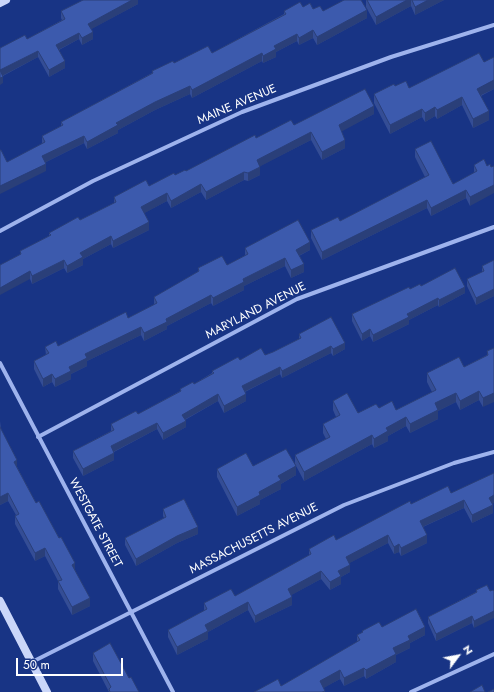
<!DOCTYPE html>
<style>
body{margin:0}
#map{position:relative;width:494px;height:692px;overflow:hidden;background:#183485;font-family:Jost,sans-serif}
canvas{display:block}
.north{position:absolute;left:438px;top:636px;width:40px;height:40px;-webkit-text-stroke:3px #183485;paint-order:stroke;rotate:58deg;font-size:11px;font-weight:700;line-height:16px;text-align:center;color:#fff}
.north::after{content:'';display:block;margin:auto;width:14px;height:18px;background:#fff;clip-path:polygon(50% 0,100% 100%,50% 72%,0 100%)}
.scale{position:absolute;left:16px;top:658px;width:107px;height:18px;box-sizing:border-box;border:2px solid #fff;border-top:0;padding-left:5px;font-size:12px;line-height:14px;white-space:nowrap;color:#fff;-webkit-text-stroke:3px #183485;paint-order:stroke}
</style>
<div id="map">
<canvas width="494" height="692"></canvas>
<div class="north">N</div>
<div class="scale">50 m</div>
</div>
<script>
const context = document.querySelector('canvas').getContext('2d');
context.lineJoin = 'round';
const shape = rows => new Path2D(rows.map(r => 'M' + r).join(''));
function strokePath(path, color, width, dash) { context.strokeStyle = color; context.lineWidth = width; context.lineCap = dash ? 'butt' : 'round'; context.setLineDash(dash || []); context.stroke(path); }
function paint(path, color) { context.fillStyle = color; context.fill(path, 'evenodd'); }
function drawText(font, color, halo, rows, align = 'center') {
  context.font = font + ' Jost,sans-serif'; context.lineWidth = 3; context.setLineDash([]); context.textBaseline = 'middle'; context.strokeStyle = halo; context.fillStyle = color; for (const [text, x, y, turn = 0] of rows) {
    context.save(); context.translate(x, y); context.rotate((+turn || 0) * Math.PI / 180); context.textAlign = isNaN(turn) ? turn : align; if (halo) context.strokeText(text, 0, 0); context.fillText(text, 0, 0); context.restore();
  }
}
strokePath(shape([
 [0,231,93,181,242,112,391,57,494,25],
 [0,363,173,692],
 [38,437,297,299,494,227],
 [32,662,344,505,454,463,494,452],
 [411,692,494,654]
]), '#9eb3ed', 4);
strokePath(shape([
 [0,3,6,0],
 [0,601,47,692]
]), '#cad6f9', 8);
paint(shape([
 [138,0,138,4,91,29,93,39,82,45,79,39,59,50,65,68,49,77,38,57,3,76,3,83,0,48,27,39,62,20,61,18,61,11],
 [366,0,444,0,415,15,411,6,376,25,366,7],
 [303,7,323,11,367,18,317,45,313,38,299,45,297,41,276,52,276,57,263,63,262,61,192,98,190,94,155,110,118,130,118,133,87,149,84,143,46,162,46,171,42,143,42,136,61,126,61,122,152,73,152,71,174,63,212,53,284,14,284,11],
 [395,86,409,88,494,89,481,96,489,120,473,128,462,105,437,119,435,116,425,122,422,117,390,134,374,103,374,94],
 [374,114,341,131,345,148,322,160,311,140,260,166,260,175,248,181,244,180,206,200,201,192,171,208,167,201,144,213,149,230,113,248,111,244,83,259,83,265,67,273,64,268,32,284,20,254,20,251,49,236,49,233,80,220,114,203,114,197,149,186,186,171,256,138,294,125],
 [415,149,453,184,474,173,474,165,484,159,470,206,466,198,431,216,427,208,322,260,311,238,311,230,340,221,425,177,415,157],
 [245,248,310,250,299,256,304,272,291,278,285,266,244,286,244,290,213,306,211,303,167,326,167,329,144,341,141,335,87,361,87,366,71,374,71,379,55,387,52,382,43,387,34,369,34,361,46,355,45,347,58,346,128,318,154,305,154,297,198,272,198,268,227,265,245,256],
 [494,260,494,296,476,305,467,286,467,279,482,272,482,266],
 [421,286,465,293,439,307,438,305,409,320,409,324,373,342,370,336,362,341,352,321,352,314,410,289],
 [299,334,345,349,333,356,331,353,282,378,280,374,245,392,246,401,224,413,218,401,185,420,186,427,163,440,157,429,114,452,114,460,83,476,73,458,73,451,111,431,111,424,138,414,180,391,180,389,194,384,212,373,212,371,240,360,265,355,273,352,299,339],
 [494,348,483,407,479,400,460,410,456,402,438,411,438,419,410,433,406,426,388,436,388,441,374,448,372,444,304,481,295,464,295,455,326,439,323,433,323,424,336,417,333,410,333,401,358,413,379,408,396,410,432,392,427,382,427,373,464,367,487,355,487,351],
 [0,421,1,429,17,467,36,503,75,570,90,606,72,615,58,589,58,581,45,556,35,561,15,524,15,516,16,515,8,501,0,505],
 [253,466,296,475,281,484,281,489,260,500,260,504,237,516,217,477,217,469],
 [451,493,492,504,493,513,472,523,464,508,423,527,427,543,401,556,399,552,394,554,388,543,349,563,350,572,341,577,341,584,330,590,321,579,291,595,292,605,255,623,248,610,208,632,208,639,177,655,168,637,168,630,204,611,204,603,235,596,309,556,309,549,336,540,411,504],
 [163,509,198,534,177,543,136,566,125,545,125,538,164,518,163,516],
 [487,585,474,628,472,623,436,641,428,623,428,617,476,592,476,590],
 [382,627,425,635,410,643,410,648,396,655,396,662,366,679,364,676,344,686,340,679,323,688,325,692,281,686,357,642,357,635,362,633,362,631],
 [93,653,129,678,139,692,109,692,93,661]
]), '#344d95');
paint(shape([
 [132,0,138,0,138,4,88,31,88,24],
 [407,0,411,0,411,6,376,25,376,17],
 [428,0,444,0,415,15,415,7],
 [367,10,367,18,317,45,317,37],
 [313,30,313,38,299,45,299,38],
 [93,32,93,39,82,45,82,38],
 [79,33,79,39,56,51,56,45],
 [297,34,297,41,276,52,276,57,263,63,263,56,274,46],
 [38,51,38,57,0,77,0,70],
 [262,53,262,61,192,98,192,90],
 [65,61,65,68,49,77,49,70],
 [3,77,3,83,0,85,0,78],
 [494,80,494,89,477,97,477,89],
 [190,86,190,94,155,110,118,130,118,133,87,149,87,142,116,123,155,102],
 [462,97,462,105,437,119,437,110],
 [374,106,374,114,339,133,339,125],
 [435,107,435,116,425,122,425,113],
 [422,109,422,117,390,134,390,125],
 [489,111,489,120,473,128,473,119],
 [311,132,311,140,257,168,257,160],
 [84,136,84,143,42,164,42,156],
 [345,140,345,148,322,160,322,152],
 [46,164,46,171,0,194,0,186],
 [260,167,260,175,248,181,248,173],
 [244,172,244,180,206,200,206,192],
 [201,184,201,192,171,208,171,201],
 [494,185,494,193,470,206,470,197],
 [466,190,466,198,431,216,431,208],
 [167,193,167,201,141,215,141,207],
 [427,200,427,208,322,260,322,252],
 [149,222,149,230,113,248,113,241],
 [111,236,111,244,83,259,83,265,67,273,67,266,80,253],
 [310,242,310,250,296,257,296,250],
 [285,258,285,266,244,286,244,290,213,306,213,298,243,279],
 [64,260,64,268,32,284,32,276],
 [304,264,304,272,291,278,291,270],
 [30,271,30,279,0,295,0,288],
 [465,287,465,293,439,307,439,300],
 [494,289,494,296,476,305,476,298],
 [211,295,211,303,167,326,167,329,144,341,144,333,166,319],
 [438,298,438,305,409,320,409,324,373,342,373,335,407,314],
 [141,327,141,335,87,361,87,366,71,374,71,379,55,387,55,379,85,354],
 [370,329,370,336,362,341,362,334],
 [345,343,345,349,333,356,333,349],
 [331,346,331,353,282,378,282,371],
 [280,367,280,374,242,393,242,386],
 [52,374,52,382,43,387,43,379],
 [479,391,479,400,460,410,460,401],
 [456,393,456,402,438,411,438,419,410,433,410,424,435,403],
 [494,393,494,402,483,407,483,398],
 [218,394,218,401,182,421,182,415],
 [246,394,246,401,224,413,224,406],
 [406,417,406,426,388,436,388,441,374,448,374,439,386,428],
 [186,421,186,427,163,440,163,433],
 [157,423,157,429,111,453,111,446],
 [372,435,372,444,304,481,304,472],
 [114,453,114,460,83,476,83,469],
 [17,460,17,468,14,462],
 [296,466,296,475,281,484,281,489,260,500,260,504,237,516,237,507,259,492,278,476],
 [8,493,8,501,0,505,0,497],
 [494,495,494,503,489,506,489,498],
 [464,500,464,508,420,528,420,521],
 [493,505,493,513,472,523,472,515],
 [198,527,198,534,177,543,136,566,136,559,177,536],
 [388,535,388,543,346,565,346,557],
 [427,535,427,543,401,556,401,548],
 [399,544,399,552,394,554,394,547],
 [45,548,45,556,35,561,35,553],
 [75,563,75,572,72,565],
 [350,565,350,572,341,577,341,584,330,590,330,582,338,571],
 [321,571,321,579,288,597,288,589],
 [292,597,292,605,255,623,255,616],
 [90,598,90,606,72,615,72,607],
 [248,602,248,610,208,632,208,639,177,655,177,647,205,625],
 [494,611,494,618,474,628,474,621],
 [472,616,472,623,436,641,436,634],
 [425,627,425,635,410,643,410,648,396,655,396,662,366,679,366,670,393,648,408,636],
 [364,668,364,676,344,686,344,678],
 [340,670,340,679,320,690,320,681]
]), '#2a3f79');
const building = shape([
 [83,0,132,0,88,24,93,32,82,38,79,33,56,45,65,61,49,70,38,51,0,70,0,48,25,35,27,39,65,19,61,11,83,0],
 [344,0,361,0,367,10,317,37,313,30,299,38,297,34,274,46,276,49,263,56,262,53,192,90,190,86,155,102,116,123,118,125,87,142,84,136,42,156,46,164,0,186,0,150,1,150,7,162,45,142,42,136,63,125,61,122,153,73,152,71,173,61,174,63,208,46,212,53,286,14,284,11,300,2,303,7,310,3,313,9,320,6,323,11,344,0],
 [367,0,407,0,376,17,367,0],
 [412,0,428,0,415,7,412,0],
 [479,53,484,62,494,57,494,80,477,89,489,111,473,119,462,97,437,110,435,107,425,113,422,109,390,125,374,94,394,84,395,86,406,81,409,88,479,53],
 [0,70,3,77,0,78,0,70],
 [365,89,374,106,339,125,345,140,322,152,311,132,257,160,260,167,248,173,244,172,206,192,201,184,171,201,167,193,141,207,149,222,113,241,111,236,80,253,83,257,67,266,64,260,32,276,30,271,0,288,0,265,21,254,20,251,51,235,49,233,78,217,80,220,116,202,114,197,146,180,149,186,174,173,175,175,185,170,186,171,255,135,256,138,291,120,294,125,365,89],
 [431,141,453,184,477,171,474,165,484,159,487,166,490,164,491,167,494,166,494,185,470,197,466,190,431,208,427,200,322,252,311,230,338,217,340,221,429,175,415,149,431,141],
 [298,220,310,242,296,250,304,264,291,270,285,258,243,279,244,282,213,298,211,295,166,319,167,322,144,333,141,327,85,354,87,358,69,367,71,371,55,379,52,374,43,379,34,361,49,353,45,347,56,341,58,346,126,312,128,318,157,303,154,297,199,271,198,268,222,256,227,265,248,254,245,248,298,220],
 [494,260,494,289,476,298,467,279,484,271,482,266,494,260],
 [455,268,465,287,439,300,438,298,407,314,409,317,373,335,370,329,362,334,352,314,409,287,410,289,420,284,421,286,455,268],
 [331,317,345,343,333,349,331,346,282,371,280,367,242,386,246,394,224,406,218,394,182,415,186,421,163,433,157,423,111,446,114,453,83,469,73,451,114,430,111,424,136,411,138,414,181,391,180,389,193,382,194,384,214,373,212,371,238,357,240,360,261,348,265,355,273,352,301,338,299,334,331,317],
 [494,348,494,393,483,398,479,391,460,401,456,393,435,403,438,410,410,424,406,417,386,428,388,431,374,439,372,435,304,472,295,455,330,437,323,424,340,415,333,401,347,393,358,413,376,404,379,408,392,401,396,410,436,390,427,373,459,357,464,367,488,355,487,351,494,348],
 [0,427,17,460,14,462,36,503,39,501,59,538,61,537,75,563,72,565,90,598,72,607,58,581,62,580,45,548,35,553,15,516,19,514,8,493,0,497,0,427],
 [286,449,296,466,278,476,281,480,259,492,260,495,237,507,217,469,246,453,253,466,286,449],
 [494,473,494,495,489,498,493,505,472,515,464,500,420,521,427,535,401,548,399,544,394,547,388,535,346,557,350,565,338,571,341,576,330,582,321,571,288,589,292,597,255,616,248,602,205,625,208,631,177,647,168,630,207,609,204,603,231,589,235,596,311,554,309,549,334,535,336,540,410,501,411,504,448,486,451,493,494,473],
 [184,499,198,527,177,536,136,559,125,538,166,517,163,509,184,499],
 [487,585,490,591,493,590,494,591,494,611,474,621,472,616,436,634,428,617,477,592,476,590,487,585],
 [416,609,425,627,408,636,410,640,393,648,396,654,366,670,364,668,344,678,340,670,320,681,325,691,322,692,254,692,278,679,281,686,360,640,357,635,363,632,362,631,379,622,382,627,416,609],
 [110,643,129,678,131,677,139,692,110,692,109,689,111,687,93,653,110,643],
 [482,685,485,692,470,692,482,685],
 [494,689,494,692,488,692,494,689]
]);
paint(building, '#3c5aad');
strokePath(building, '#2a3f79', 1);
drawText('12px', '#fff', '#183485', [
 ["MAINE AVENUE",237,105,-23],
 ["MARYLAND AVENUE",256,311,-27],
 ["WESTGATE STREET",95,523,62],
 ["MASSACHUSETTS AVENUE",254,539,-27]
]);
</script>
